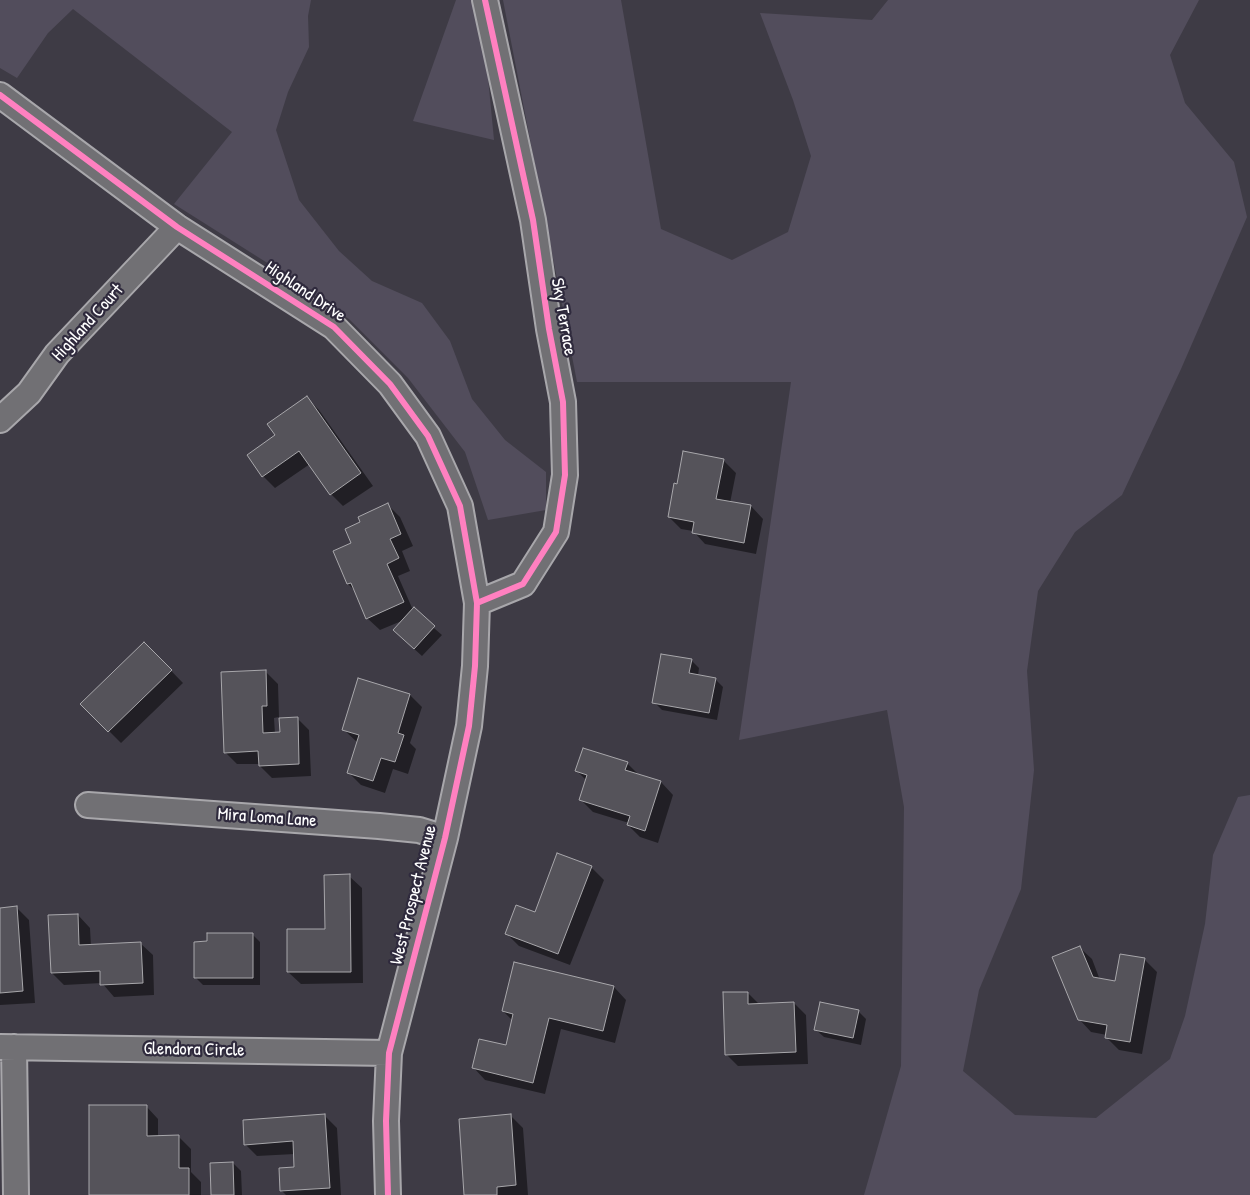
<!DOCTYPE html>
<style>
body{margin:0}
canvas{display:block;background:#3e3b45}
</style>
<canvas width="1250" height="1195"></canvas>
<script>
const context = document.querySelector('canvas').getContext('2d');
context.lineJoin = 'round';
function paint(path, color) { context.fillStyle = color; context.fill(path, 'evenodd'); }
const shape = rows => new Path2D(rows.map(r => 'M' + r).join(''));
function strokePath(path, color, width, dash) { context.strokeStyle = color; context.lineWidth = width; context.lineCap = dash ? 'butt' : 'round'; context.setLineDash(dash || []); context.stroke(path); }
function drawText(font, color, halo, rows, align = 'center') {
  context.font = font + ' "Patrick Hand",sans-serif'; context.lineWidth = 4.5; context.setLineDash([]); context.textBaseline = 'middle'; context.strokeStyle = halo; context.fillStyle = color; for (const [text, x, y, turn = 0] of rows) {
    context.save(); context.translate(x, y); context.rotate((+turn || 0) * Math.PI / 180); context.textAlign = isNaN(turn) ? turn : align; if (halo) context.strokeText(text, 0, 0); context.fillText(text, 0, 0); context.restore();
  }
}
paint(shape([
 [0,0,311,0,308,16,309,47,288,92,276,130,299,200,339,251,372,281,422,303,450,341,472,399,505,440,546,472,546,510,488,520,465,452,408,378,349,319,269,264,174,204,232,132,73,9,48,33,17,78,0,68],
 [456,0,477,0,484,36,494,140,413,121],
 [503,0,621,0,661,229,732,260,788,232,811,156,793,100,760,13,872,20,888,0,1199,0,1170,55,1185,103,1234,162,1247,217,1181,369,1122,495,1075,532,1038,591,1027,671,1034,770,1021,889,979,990,963,1071,1015,1115,1096,1118,1170,1059,1185,1016,1205,924,1213,855,1238,797,1250,795,1250,1195,864,1195,901,1066,904,807,887,710,739,740,791,382,577,382]
]), '#524d5c');
paint(shape([
 [307,398,319,410,373,486,343,506,331,494,310,464,275,488,263,476,277,435],
 [723,460,736,473,730,503,751,506,763,519,756,554,705,544,693,531,681,529,669,517,678,485],
 [388,505,400,517,413,546,402,551,410,571,398,576,413,610,442,635,422,656,402,638,404,620,380,630,367,618,356,592,348,584,353,544,362,523],
 [144,643,183,683,121,743,82,704],
 [691,660,699,668,698,676,715,679,723,687,717,720,662,710,654,702],
 [265,671,278,684,279,717,274,718,275,734,281,733,297,718,309,730,311,776,272,778,260,766,260,764,237,764,225,752],
 [410,695,422,707,410,743,416,749,408,774,393,769,385,793,361,785,348,772,358,743,343,729],
 [627,763,640,776,661,782,673,795,658,843,640,837,628,825,629,823,593,812,580,799,586,780,577,771],
 [591,867,604,880,570,965,519,946,506,933,536,914],
 [349,876,362,888,363,983,301,984,288,972,326,930],
 [16,907,29,920,35,1003,0,1005,0,909],
 [78,915,90,928,91,946,140,943,153,955,154,995,114,997,102,983,64,985,52,973],
 [252,934,260,942,260,985,203,985,195,977,208,943],
 [1079,947,1092,959,1100,980,1116,983,1144,959,1157,972,1142,1054,1119,1050,1106,1037,1107,1035,1091,1032,1079,1019],
 [515,963,614,987,626,1000,615,1043,561,1029,545,1094,485,1080,473,1067,507,1047,513,1021,503,1011],
 [748,993,759,1004,794,1003,806,1015,808,1064,738,1066,726,1054],
 [858,1011,866,1019,861,1045,824,1037,815,1029],
 [146,1106,158,1119,158,1137,179,1137,191,1149,191,1172,201,1182,201,1195,90,1195],
 [325,1116,337,1128,341,1195,286,1195,282,1191,296,1168,295,1154,257,1156,245,1144],
 [511,1116,523,1128,528,1195,466,1195],
 [233,1163,241,1171,242,1195,212,1195]
]), '#0007');
const building = shape([
 [307,396,361,473,330,495,299,451,262,477,247,455,275,435,267,424,307,396],
 [683,451,724,459,716,499,751,505,744,543,692,533,694,522,668,517,674,483,677,484,683,451],
 [388,503,401,534,390,539,399,558,387,564,404,602,366,619,351,583,347,584,333,551,351,543,345,529,360,522,358,517,388,503],
 [414,607,435,626,414,649,393,630,414,607],
 [144,642,172,670,108,732,80,704,144,642],
 [661,654,692,659,689,673,716,678,709,713,652,703,661,654],
 [266,670,267,706,262,706,263,733,280,732,279,718,298,717,299,764,259,766,258,751,224,753,221,672,266,670],
 [358,678,410,694,398,733,404,735,395,762,381,758,373,781,347,773,359,735,342,730,358,678],
 [583,748,628,762,625,770,661,781,645,831,627,825,630,816,579,800,587,775,575,771,583,748],
 [557,853,592,866,558,954,505,934,516,905,535,912,557,853],
 [350,874,351,972,287,972,287,929,325,929,324,875,350,874],
 [17,906,23,991,0,993,0,908,17,906],
 [78,914,79,945,141,942,143,983,100,985,100,971,51,973,48,915,78,914],
 [207,933,253,933,253,978,194,978,194,942,207,941,207,933],
 [1080,946,1093,977,1115,981,1120,954,1145,958,1130,1042,1105,1038,1107,1025,1078,1020,1052,957,1080,946],
 [514,962,614,986,603,1031,549,1018,533,1083,472,1068,479,1039,506,1045,513,1014,502,1011,514,962],
 [723,992,748,992,748,1004,794,1002,796,1052,725,1055,723,992],
 [820,1002,859,1010,853,1038,814,1030,820,1002],
 [89,1105,147,1105,147,1136,179,1135,179,1168,189,1168,189,1195,89,1195,89,1105],
 [325,1114,330,1188,280,1191,279,1168,294,1167,293,1141,244,1145,243,1120,325,1114],
 [511,1114,516,1185,497,1187,497,1195,464,1195,459,1119,511,1114],
 [233,1162,234,1195,211,1195,210,1163,233,1162]
]);
paint(building, '#55535a');
strokePath(building, '#a8a7ab', 1);
const street = shape([
 [0,95,177,227,334,327,390,384,428,436,460,506,477,603,475,666,469,726,445,838,389,1053,386,1121,388,1195],
 [0,420,29,393,57,354,177,227],
 [477,603,523,584,556,532,565,475,563,402,549,329,533,220,485,0],
 [88,805,379,826,419,830,445,838],
 [0,1047,389,1053],
 [14,1047,16,1195]
]);
strokePath(street, '#a8a7ab', 28);
strokePath(street, '#717074', 24);
strokePath(shape([
 [0,95,177,227,334,327,390,384,428,436,460,506,477,603,475,666,469,726,445,838,389,1053,386,1121,388,1195],
 [477,603,523,584,556,532,565,475,563,402,549,329,533,220,485,0]
]), '#ff80c0', 6);
drawText('18px', '#fff', '#2f2a3d', [
 ["Highland Drive",305,292,34],
 ["Sky Terrace",563,317,80],
 ["Highland Court",88,323,-48],
 ["Mira Loma Lane",267,818,4],
 ["West Prospect Avenue",414,895,-76],
 ["Glendora Circle",194,1050,1]
]);
</script>
